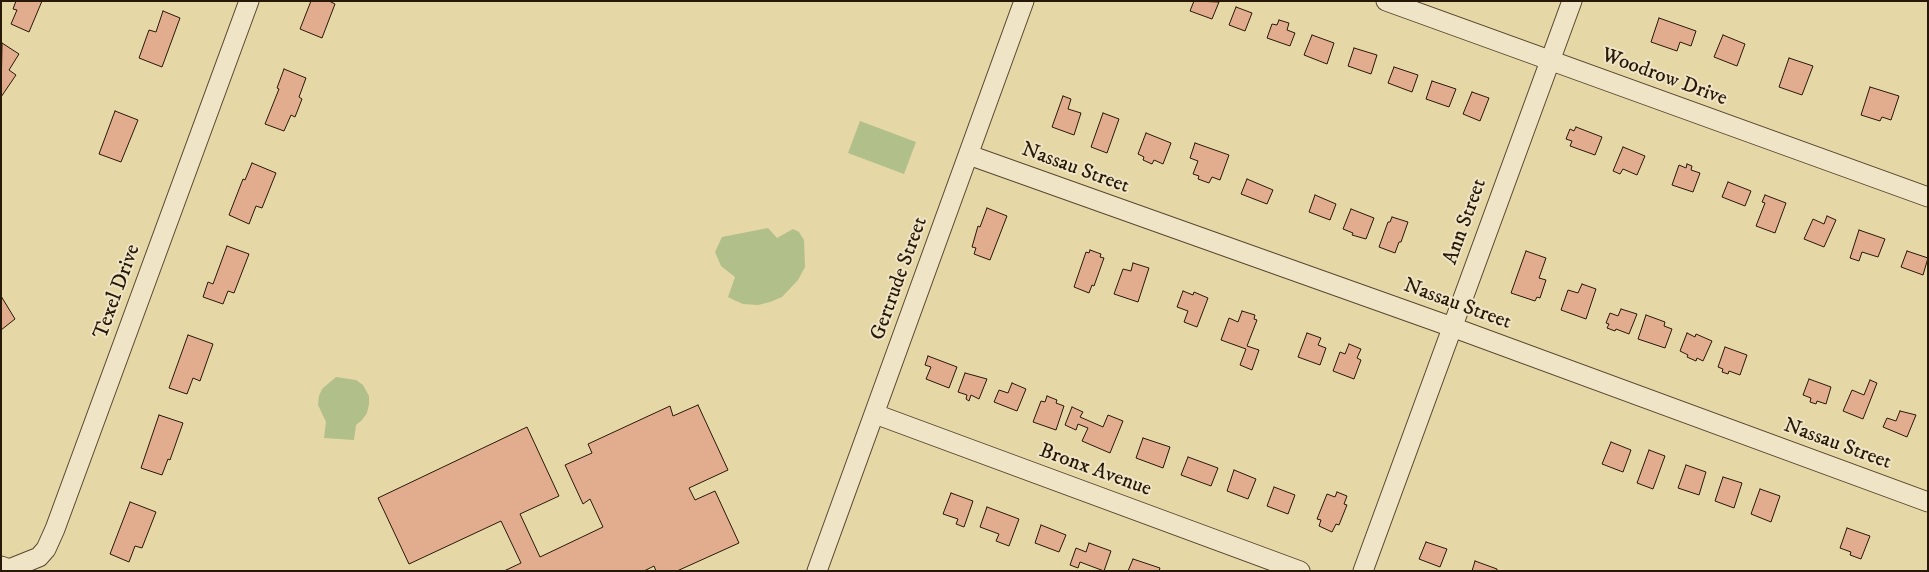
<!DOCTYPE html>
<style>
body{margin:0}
#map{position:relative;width:1929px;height:572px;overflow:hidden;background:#e6d7a7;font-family:"IM FELL DW Pica",serif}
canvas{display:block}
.frame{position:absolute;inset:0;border:2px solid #281808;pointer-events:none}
</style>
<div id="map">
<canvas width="1929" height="572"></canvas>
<div class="frame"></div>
</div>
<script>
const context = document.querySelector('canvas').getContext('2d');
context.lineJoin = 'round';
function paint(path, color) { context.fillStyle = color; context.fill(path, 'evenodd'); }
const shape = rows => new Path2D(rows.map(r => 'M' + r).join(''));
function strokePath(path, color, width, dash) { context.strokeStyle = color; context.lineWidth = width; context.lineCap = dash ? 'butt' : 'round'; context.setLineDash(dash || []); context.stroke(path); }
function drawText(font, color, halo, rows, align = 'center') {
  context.font = font + ' "IM FELL DW Pica",serif'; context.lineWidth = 4; context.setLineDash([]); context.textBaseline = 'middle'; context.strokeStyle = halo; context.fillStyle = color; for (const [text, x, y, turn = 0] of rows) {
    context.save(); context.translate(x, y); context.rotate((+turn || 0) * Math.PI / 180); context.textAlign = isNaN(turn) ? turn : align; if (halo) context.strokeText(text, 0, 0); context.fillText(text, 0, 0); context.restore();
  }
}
paint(shape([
 [860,121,916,142,904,174,848,153],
 [768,228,777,238,793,229,799,232,804,240,805,267,798,280,782,297,770,302,758,305,743,304,734,300,728,297,735,277,721,266,715,252,722,237],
 [336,377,356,380,363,385,369,396,369,404,367,413,362,420,356,425,354,440,324,438,326,422,318,405,319,396,322,389]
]), '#b1bf8a');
const building = shape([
 [16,1,42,1,29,32,11,24,17,10,13,9,16,1],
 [311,1,329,1,335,4,322,38,300,29,311,1],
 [1194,1,1219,2,1212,19,1190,11,1194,1],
 [1236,7,1252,13,1245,31,1229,25,1236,7],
 [163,11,180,18,162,67,139,58,149,30,156,32,163,11],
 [1659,18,1696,31,1691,46,1680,42,1677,51,1651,42,1659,18],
 [1279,20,1289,23,1287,30,1295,33,1290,46,1267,38,1272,24,1277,25,1279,20],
 [1312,35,1334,43,1327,64,1304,55,1312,35],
 [1723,35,1745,44,1737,66,1714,57,1723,35],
 [2,43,19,54,9,70,16,75,1,97,2,43],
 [1354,48,1377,55,1371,74,1348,66,1354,48],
 [1789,58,1813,66,1802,95,1779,87,1789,58],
 [1394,67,1418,75,1412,92,1388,83,1394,67],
 [284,69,306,78,299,97,302,99,295,117,291,115,284,131,265,124,279,89,277,88,284,69],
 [1432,81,1456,89,1449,107,1426,99,1432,81],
 [1870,87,1899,96,1891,120,1882,117,1880,121,1861,115,1870,87],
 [1472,92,1489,98,1480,121,1463,114,1472,92],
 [1063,96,1071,99,1068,109,1081,113,1074,135,1052,127,1063,96],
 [115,111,138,120,121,162,99,154,115,111],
 [1103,113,1119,119,1107,153,1091,147,1103,113],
 [1576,127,1602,137,1595,155,1570,146,1572,141,1566,139,1570,129,1574,131,1576,127],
 [1146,133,1171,143,1163,164,1154,160,1152,164,1143,160,1144,157,1138,154,1146,133],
 [1195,143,1229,155,1220,180,1212,177,1209,183,1198,179,1199,176,1193,174,1198,161,1190,158,1195,143],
 [1623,147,1645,156,1637,175,1623,169,1620,174,1613,171,1623,147],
 [252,163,276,173,262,208,256,206,249,224,229,215,243,179,245,180,252,163],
 [1687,164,1692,166,1691,170,1700,173,1693,192,1672,185,1679,165,1686,168,1687,164],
 [1247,179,1273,190,1267,204,1241,194,1247,179],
 [1728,182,1751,191,1745,206,1722,197,1728,182],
 [1315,195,1336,204,1330,220,1309,212,1315,195],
 [1765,195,1786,203,1775,233,1756,226,1765,203,1762,202,1765,195],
 [987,208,1007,216,990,260,974,254,976,248,972,247,978,226,980,227,987,208],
 [1351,209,1374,218,1366,239,1352,235,1353,233,1343,229,1351,209],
 [1827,216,1836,220,1824,247,1804,239,1813,219,1824,224,1827,216],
 [1392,217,1408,222,1401,242,1399,242,1395,253,1379,247,1388,222,1390,222,1392,217],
 [1859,230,1885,239,1878,257,1862,252,1859,261,1850,258,1859,230],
 [227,246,249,254,234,293,228,291,223,304,203,297,208,282,213,284,227,246],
 [1090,250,1101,254,1100,257,1104,258,1094,286,1092,285,1089,293,1074,287,1086,252,1089,253,1090,250],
 [1526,251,1546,258,1539,278,1546,280,1540,298,1537,297,1535,301,1511,293,1526,251],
 [1907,251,1928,258,1923,275,1901,267,1907,251],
 [1133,263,1149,268,1138,302,1114,294,1123,269,1131,271,1133,263],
 [1582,284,1596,289,1586,319,1561,310,1568,290,1578,293,1582,284],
 [1183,291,1193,295,1194,292,1208,298,1197,327,1184,322,1188,311,1177,307,1183,291],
 [1,296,15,319,1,330,1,296],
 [1621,309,1637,314,1629,334,1616,329,1615,331,1607,328,1609,324,1606,323,1610,313,1618,316,1621,309],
 [1242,311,1255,315,1254,319,1257,320,1247,346,1259,350,1252,370,1240,365,1246,349,1221,340,1229,318,1238,322,1242,311],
 [1646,315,1665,322,1664,326,1672,329,1665,348,1638,339,1646,315],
 [1307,333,1321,338,1318,345,1326,348,1320,365,1298,357,1307,333],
 [1687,333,1695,337,1696,334,1712,341,1703,361,1697,358,1696,361,1687,357,1688,355,1680,351,1687,333],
 [188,335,213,344,200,381,193,378,187,394,169,388,188,335],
 [1349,344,1361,349,1357,358,1361,360,1354,379,1333,371,1340,352,1345,354,1349,344],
 [1725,347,1747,355,1740,375,1729,371,1728,374,1722,372,1723,369,1718,367,1725,347],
 [928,356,957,367,949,388,926,379,931,367,925,365,928,356],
 [965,373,987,379,979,399,971,395,969,401,966,399,967,395,958,392,965,373],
 [1809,379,1831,387,1826,404,1817,401,1816,404,1810,402,1811,398,1803,395,1809,379],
 [1870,380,1877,383,1863,419,1843,411,1852,390,1864,395,1870,380],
 [1012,383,1026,389,1017,411,994,402,999,390,1008,393,1012,383],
 [1047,396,1057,400,1056,403,1064,406,1056,430,1033,422,1041,401,1045,402,1047,396],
 [698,405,728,470,689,488,695,500,715,491,739,543,677,571,656,571,654,566,644,571,504,571,521,563,501,521,409,564,378,498,527,427,559,496,520,514,540,557,603,527,590,499,583,504,565,465,592,453,588,444,670,406,673,416,698,405],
 [1072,407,1083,412,1080,417,1103,427,1108,415,1123,421,1110,453,1082,441,1088,428,1078,424,1076,430,1065,425,1072,407],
 [1900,411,1916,415,1907,437,1883,427,1887,418,1896,421,1900,411],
 [159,415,183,423,170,460,168,459,162,475,141,468,159,415],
 [1143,438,1170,447,1163,468,1136,458,1143,438],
 [1611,442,1631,450,1623,472,1602,464,1611,442],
 [1649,450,1665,456,1653,489,1637,483,1649,450],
 [1188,457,1218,468,1211,486,1181,475,1188,457],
 [1686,465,1706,472,1699,495,1678,488,1686,465],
 [1234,470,1256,479,1248,499,1227,491,1234,470],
 [1723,477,1742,483,1734,508,1715,501,1723,477],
 [1274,487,1295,495,1288,514,1267,506,1274,487],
 [1760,489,1780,496,1771,522,1751,514,1760,489],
 [1337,492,1347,496,1344,504,1347,505,1339,525,1336,524,1332,532,1319,526,1321,520,1317,519,1327,494,1335,497,1337,492],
 [951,493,973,501,964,527,956,524,958,519,943,514,951,493],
 [130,502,156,512,142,548,135,546,129,562,110,554,130,502],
 [987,507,1019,519,1009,546,996,541,999,534,980,527,987,507],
 [1041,525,1066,535,1059,552,1035,543,1041,525],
 [1847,528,1870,536,1861,559,1850,555,1851,552,1840,548,1847,528],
 [1426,542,1447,549,1440,567,1419,559,1426,542],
 [1089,543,1111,551,1104,571,1080,562,1078,568,1070,565,1076,548,1086,552,1089,543],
 [1133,559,1160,568,1159,571,1128,571,1133,559],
 [1475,561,1497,569,1497,571,1472,571,1475,561]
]);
paint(building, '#e2ad8e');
strokePath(building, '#281808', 1);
const street = shape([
 [1386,1,1928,197],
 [969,155,1452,327,1928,502],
 [875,414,1300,571],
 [1,566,9,569,39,557,46,549,55,529,249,1],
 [817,571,1024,1],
 [1363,571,1572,1]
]);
strokePath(street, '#584830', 21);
strokePath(street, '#efe5c6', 19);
drawText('21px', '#281808', '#efe5c6', [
 ["Woodrow Drive",1664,78,20],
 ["Nassau Street",1075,169,20],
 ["Ann Street",1466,222,-70],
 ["Gertrude Street",900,279,-70],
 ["Texel Drive",118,292,-70],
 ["Nassau Street",1457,305,20],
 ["Nassau Street",1837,445,20],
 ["Bronx Avenue",1095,471,20]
]);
</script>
